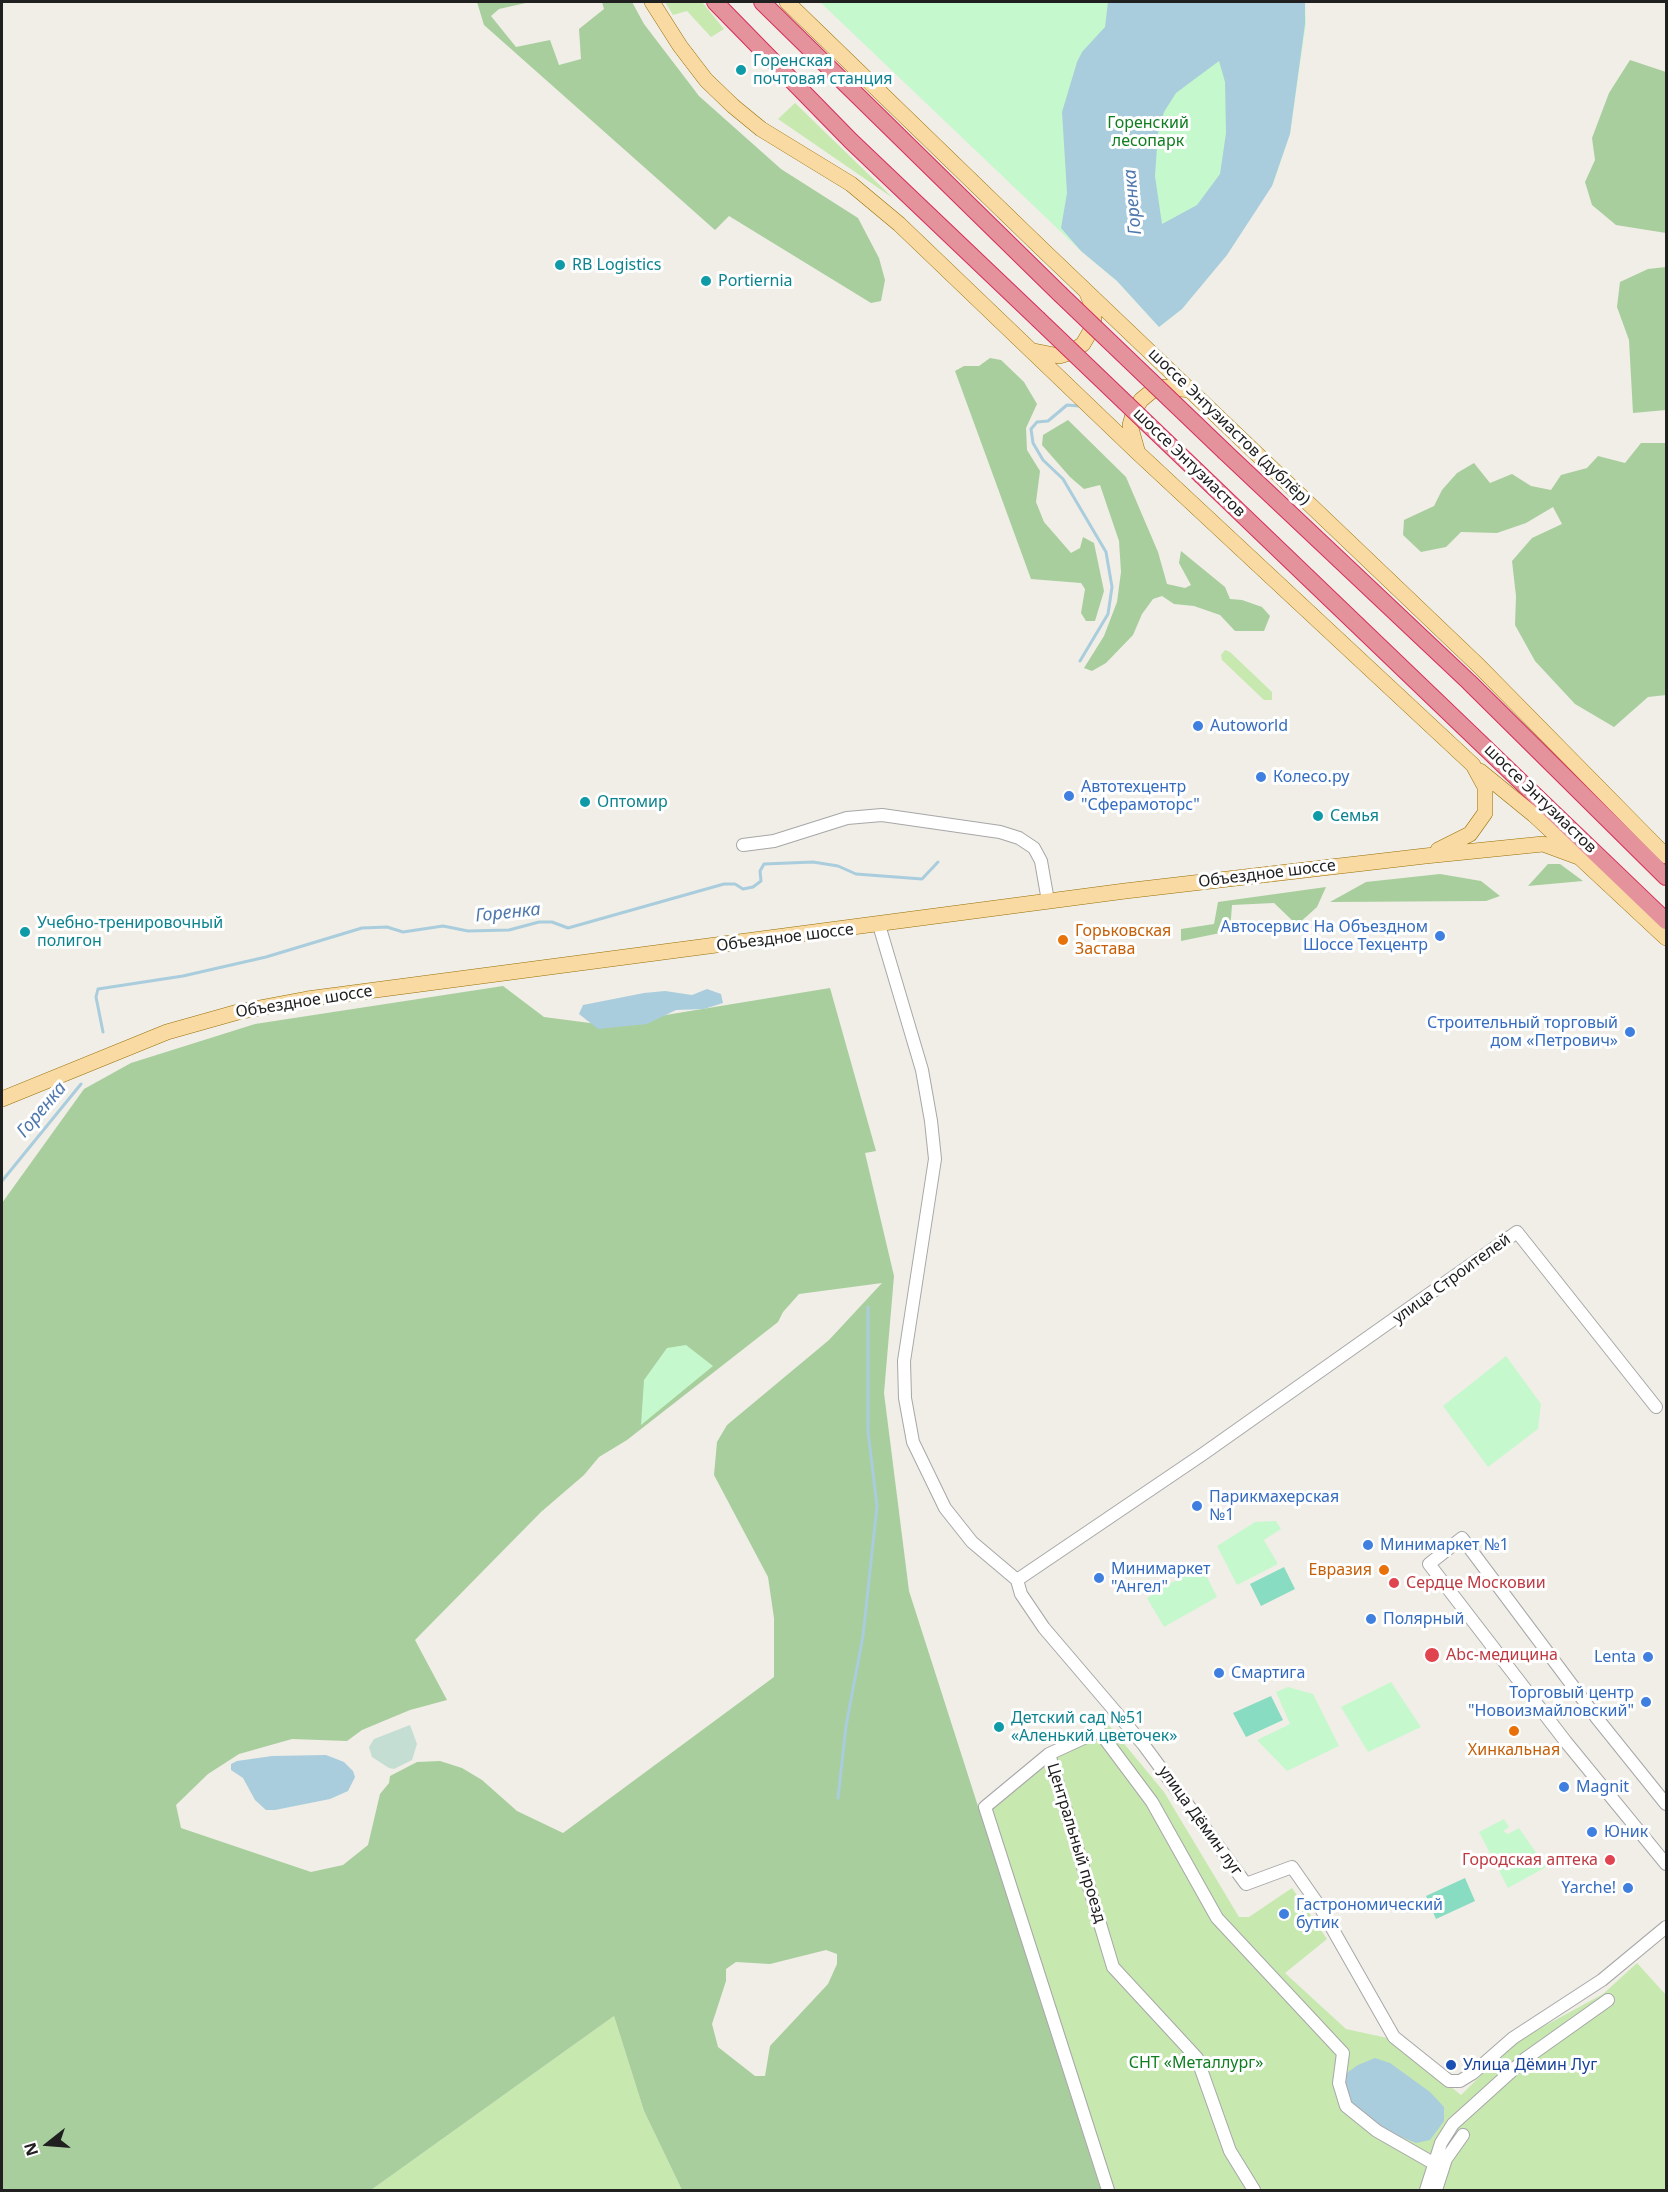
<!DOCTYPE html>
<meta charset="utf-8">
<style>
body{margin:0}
#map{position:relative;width:1668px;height:2192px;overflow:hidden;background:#f0eee7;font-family:"Noto Sans",sans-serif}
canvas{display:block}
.frame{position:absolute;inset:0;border:3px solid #202020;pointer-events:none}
.north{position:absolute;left:18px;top:2114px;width:60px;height:60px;-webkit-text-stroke:4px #fff;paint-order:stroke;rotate:253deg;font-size:16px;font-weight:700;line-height:24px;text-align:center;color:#202020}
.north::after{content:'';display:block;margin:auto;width:21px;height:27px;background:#202020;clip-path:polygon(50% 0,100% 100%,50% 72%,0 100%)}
</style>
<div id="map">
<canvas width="1668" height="2192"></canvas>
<div class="frame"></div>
<div class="north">N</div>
</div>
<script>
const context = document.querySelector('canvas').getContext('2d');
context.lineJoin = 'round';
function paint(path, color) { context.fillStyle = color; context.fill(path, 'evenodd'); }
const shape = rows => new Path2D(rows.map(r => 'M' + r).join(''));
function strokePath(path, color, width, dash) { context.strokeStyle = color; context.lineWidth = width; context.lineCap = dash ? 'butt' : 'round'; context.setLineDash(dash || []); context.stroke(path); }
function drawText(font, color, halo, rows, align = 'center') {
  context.font = font + ' "Noto Sans",sans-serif'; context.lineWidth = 6; context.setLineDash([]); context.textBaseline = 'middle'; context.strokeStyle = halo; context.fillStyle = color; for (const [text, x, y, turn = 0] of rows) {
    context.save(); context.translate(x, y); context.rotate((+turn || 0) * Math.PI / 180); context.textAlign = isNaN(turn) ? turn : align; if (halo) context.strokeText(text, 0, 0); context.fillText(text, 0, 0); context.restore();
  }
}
paint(shape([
 [665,2,702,2,724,29,711,37,687,11,673,15],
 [795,103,893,198,778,119],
 [1225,650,1230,652,1272,692,1272,700,1264,700,1222,660,1221,655],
 [1107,1723,1164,1792,1239,1917,1249,1917,1292,1888,1327,1939,1285,1973,1346,2029,1392,2039,1461,2095,1515,2042,1603,1994,1637,1963,1666,1995,1666,2190,1104,2190,984,1804,1069,1738],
 [614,2016,644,2111,682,2190,371,2190]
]), '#c7e8af');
paint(shape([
 [477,2,530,2,499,9,491,16,516,47,550,40,559,65,581,59,579,29,604,9,602,2,632,2,644,24,699,96,781,169,858,218,879,258,885,280,881,301,871,303,729,216,715,230,484,25],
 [1630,60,1666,72,1666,233,1616,225,1592,205,1585,182,1595,160,1592,138,1609,93],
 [1666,267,1666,410,1633,413,1629,340,1617,307,1620,282,1648,269],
 [990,358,1001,360,1024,382,1037,404,1026,428,1027,450,1040,471,1036,502,1044,522,1071,553,1080,548,1083,537,1094,543,1104,591,1095,621,1086,621,1081,613,1085,589,1081,583,1031,579,955,371,964,366,979,366],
 [1068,420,1126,477,1158,552,1167,584,1185,588,1191,585,1179,563,1181,551,1225,587,1230,599,1242,600,1262,607,1270,616,1264,631,1235,631,1220,615,1194,606,1174,604,1162,596,1153,599,1142,614,1133,635,1106,663,1092,671,1084,668,1104,636,1117,602,1121,572,1119,541,1100,485,1084,489,1070,477,1042,445,1043,435],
 [1641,443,1666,443,1666,695,1648,697,1614,727,1575,704,1535,661,1515,625,1516,596,1512,561,1532,538,1562,524,1553,507,1526,523,1497,533,1461,532,1446,547,1421,552,1403,535,1404,520,1434,506,1442,490,1457,473,1474,463,1490,483,1512,474,1531,486,1551,490,1561,475,1587,468,1598,456,1625,463],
 [1548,864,1560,864,1583,881,1528,886],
 [1440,874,1481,881,1500,896,1486,901,1330,902,1366,882],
 [1326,887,1317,907,1297,925,1274,903,1232,905,1230,931,1181,941,1181,929,1214,924,1218,902],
 [503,986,544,1017,605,1025,830,988,876,1151,865,1153,894,1276,884,1393,909,1591,1101,2190,682,2190,644,2111,614,2016,371,2190,2,2190,2,1203,84,1089,131,1063,255,1024],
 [882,1283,829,1340,727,1425,717,1442,714,1475,768,1577,774,1618,774,1677,563,1833,517,1811,482,1780,462,1768,440,1761,417,1762,390,1776,389,1783,380,1794,368,1845,343,1865,311,1872,181,1828,176,1805,208,1774,239,1754,292,1739,347,1741,362,1730,410,1710,447,1700,415,1640,541,1512,584,1475,599,1457,627,1440,778,1322,783,1312,799,1294],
 [826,1950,837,1954,837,1964,828,1984,770,2046,765,2076,755,2076,718,2047,712,2024,726,1981,726,1969,736,1962,770,1964]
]), '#a8ce9d');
paint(shape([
 [410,1725,417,1744,412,1760,394,1769,389,1768,372,1757,369,1747,374,1739]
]), '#c4ded4');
paint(shape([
 [820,2,1305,2,1306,23,1290,133,1273,184,1226,253,1182,309,1159,327,1117,281,1081,251],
 [686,1345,713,1366,641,1425,644,1380,667,1348],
 [1506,1356,1541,1404,1538,1429,1488,1467,1443,1406],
 [1276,1521,1281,1529,1264,1540,1278,1564,1237,1585,1217,1546,1255,1522],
 [1201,1565,1217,1597,1164,1627,1147,1598],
 [1391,1682,1421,1727,1368,1752,1341,1707],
 [1288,1687,1313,1694,1339,1746,1287,1771,1257,1740,1290,1724,1276,1692],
 [1504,1819,1509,1827,1503,1831,1508,1834,1519,1828,1546,1867,1508,1888,1479,1832]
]), '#c6f8cd');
paint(shape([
 [1284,1567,1295,1589,1261,1606,1250,1584],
 [1271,1696,1283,1720,1246,1737,1233,1713],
 [1465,1878,1475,1901,1436,1919,1426,1896]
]), '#88dcc1');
paint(shape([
 [1108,2,1305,2,1305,24,1290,134,1272,186,1227,255,1182,309,1159,327,1117,281,1081,251,1061,228,1067,193,1062,112,1077,62,1082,52,1105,27],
 [1219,61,1225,82,1226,133,1220,174,1197,205,1162,224,1155,176,1158,133,1164,112,1176,93],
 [707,989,721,994,723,1003,704,1009,676,1010,647,1024,598,1029,579,1014,583,1005,644,993,665,991,692,995],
 [326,1755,344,1762,353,1771,355,1777,348,1791,330,1799,275,1810,266,1810,255,1800,243,1778,231,1770,231,1764,237,1761,272,1756],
 [1375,2058,1390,2063,1430,2092,1444,2107,1444,2121,1430,2140,1416,2143,1384,2130,1359,2113,1349,2097,1344,2079,1348,2072,1358,2065]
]), '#a9cddc');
strokePath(shape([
 [1079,406,1067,405,1048,421,1037,422,1031,429,1033,443,1043,460,1063,479,1106,552,1112,587,1108,614,1080,661],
 [103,1032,96,997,98,989,183,976,266,957,362,928,387,927,403,932,443,926,468,931,509,930,539,922,552,922,568,928,724,884,735,884,743,889,753,887,761,881,760,871,764,864,813,862,838,866,856,874,922,879,938,862],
 [2,1181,81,1084],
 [838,1798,846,1726,863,1636,877,1506,868,1431,868,1307]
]), '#a9cddc', 3);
const minor = shape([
 [743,845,774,841,847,818,882,815,1000,832,1019,838,1034,848,1041,861,1048,901],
 [879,925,922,1070,931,1121,935,1159,904,1361,905,1398,913,1442,945,1508,972,1542,1017,1580],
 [1017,1580,1021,1594,1044,1628,1143,1744,1246,1884,1292,1867,1320,1907,1394,2037,1449,2081,1460,2081,1473,2073,1513,2038,1602,1980,1666,1927],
 [1017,1580,1203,1454,1517,1232,1656,1407],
 [1049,1754,1099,1731,1152,1802,1217,1918,1343,2053,1339,2083,1346,2106,1377,2131,1433,2163],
 [1666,1804,1596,1717,1462,1538,1429,1564,1566,1742,1666,1864],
 [1108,2190,985,1807,1049,1754,1113,1967,1197,2058,1230,2151,1254,2190],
 [1426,2190,1441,2143,1453,2124,1525,2059,1608,2000],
 [1436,2190,1446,2159,1463,2135]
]);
const major = shape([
 [652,2,680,46,706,80,733,106,761,129,851,184,899,224,1137,452,1473,765,1485,787,1485,813,1470,834,1438,850],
 [787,2,1042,249,1479,666,1666,856],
 [1034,351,1059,356,1072,352,1083,344,1090,332,1094,319,1092,305,1087,293],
 [1137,450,1130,425,1134,411,1141,400,1152,391,1165,387,1190,390],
 [1480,771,1534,815,1666,938],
 [2,1099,167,1032,238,1012,307,999,1125,891,1425,856,1543,844,1581,858]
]);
const highway = shape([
 [715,2,851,141,1038,319],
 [762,2,1060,294],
 [1225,452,1469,682,1666,877],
 [1202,476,1666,921]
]);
strokePath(minor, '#a7a7a7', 14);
strokePath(major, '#977005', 16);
strokePath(highway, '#d62d5b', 18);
strokePath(minor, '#fff', 12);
strokePath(major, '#f9daa3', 15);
strokePath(highway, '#e4929c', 16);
const highwayBridge = shape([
 [1060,294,1225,452],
 [1038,319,1202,476]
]);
strokePath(highwayBridge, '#d62d5b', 18, []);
strokePath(highwayBridge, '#e4929c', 16);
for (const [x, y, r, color] of [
 [741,70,6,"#0f9aa8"],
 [560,265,6,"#0f9aa8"],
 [706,281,6,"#0f9aa8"],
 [1198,726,6,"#3f7fe0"],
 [1261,777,6,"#3f7fe0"],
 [1069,796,6,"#3f7fe0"],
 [585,802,6,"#0f9aa8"],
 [1318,816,6,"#0f9aa8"],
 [25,932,6,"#0f9aa8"],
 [1440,936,6,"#3f7fe0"],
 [1063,940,6,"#e8710a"],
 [1630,1032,6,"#3f7fe0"],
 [1197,1506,6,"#3f7fe0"],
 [1368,1545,6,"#3f7fe0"],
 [1384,1570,6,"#e8710a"],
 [1099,1578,6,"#3f7fe0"],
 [1394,1583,6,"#e0444e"],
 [1371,1619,6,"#3f7fe0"],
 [1432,1655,8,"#e0444e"],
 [1648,1657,6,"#3f7fe0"],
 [1219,1673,6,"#3f7fe0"],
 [1646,1702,6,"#3f7fe0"],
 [999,1727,6,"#0f9aa8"],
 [1514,1731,6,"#e8710a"],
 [1564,1787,6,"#3f7fe0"],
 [1592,1832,6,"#3f7fe0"],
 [1610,1860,6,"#e0444e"],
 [1628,1888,6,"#3f7fe0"],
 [1284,1914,6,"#3f7fe0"],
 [1451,2065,6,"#1a4fb4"]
]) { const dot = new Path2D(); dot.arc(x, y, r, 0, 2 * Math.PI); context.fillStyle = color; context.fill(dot); strokePath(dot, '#fff', 2); }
drawText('16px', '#0d838f', '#fff', [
 ["Горенская",753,61],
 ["почтовая станция",753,79],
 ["RB Logistics",572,265],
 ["Portiernia",718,281],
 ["Оптомир",597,802],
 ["Семья",1330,816],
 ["Учебно-тренировочный",37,923],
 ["полигон",37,941],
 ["Детский сад №51",1011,1718],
 ["«Аленький цветочек»",1011,1736]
], 'left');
drawText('16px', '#107d20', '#fff', [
 ["Горенский",1148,123],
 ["лесопарк",1148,141],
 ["СНТ «Металлург»",1196,2063]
]);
drawText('16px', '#202020', '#fff', [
 ["шоссе Энтузиастов (дублёр)",1229,427,44],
 ["шоссе Энтузиастов",1189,463,44],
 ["шоссе Энтузиастов",1540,799,44],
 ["Объездное шоссе",1267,874,-7],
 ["Объездное шоссе",785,938,-7],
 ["Объездное шоссе",304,1002,-9],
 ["улица Строителей",1452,1279,-36],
 ["улица Дёмин луг",1200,1821,54],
 ["Центральный проезд",1076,1843,73]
]);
drawText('16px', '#366cbe', '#fff', [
 ["Autoworld",1210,726],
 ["Колесо.ру",1273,777],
 ["Автотехцентр",1081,787],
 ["\"Сферамоторс\"",1081,805],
 ["Автосервис На Объездном",1428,927,"right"],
 ["Шоссе Техцентр",1428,945,"right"],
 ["Строительный торговый",1618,1023,"right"],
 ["дом «Петрович»",1618,1041,"right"],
 ["Парикмахерская",1209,1497],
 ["№1",1209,1515],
 ["Минимаркет №1",1380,1545],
 ["Минимаркет",1111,1569],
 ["\"Ангел\"",1111,1587],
 ["Полярный",1383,1619],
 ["Lenta",1636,1657,"right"],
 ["Смартига",1231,1673],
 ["Торговый центр",1634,1693,"right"],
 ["\"Новоизмайловский\"",1634,1711,"right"],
 ["Magnit",1576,1787],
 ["Юник",1604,1832],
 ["Yarche!",1616,1888,"right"],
 ["Гастрономический",1296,1905],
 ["бутик",1296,1923]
], 'left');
drawText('16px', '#c56008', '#fff', [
 ["Горьковская",1075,931],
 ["Застава",1075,949],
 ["Евразия",1372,1570,"right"],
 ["Хинкальная",1514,1750,"center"]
], 'left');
drawText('16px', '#be3a42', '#fff', [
 ["Сердце Московии",1406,1583],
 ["Abc-медицина",1446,1655],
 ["Городская аптека",1598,1860,"right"]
], 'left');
drawText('16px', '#164399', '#fff', [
 ["Улица Дёмин Луг",1463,2065]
], 'left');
drawText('italic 18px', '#4f78ad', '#fff', [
 ["Горенка",1133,202,-95],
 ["Горенка",508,913,-6],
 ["Горенка",42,1110,-50]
]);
</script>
